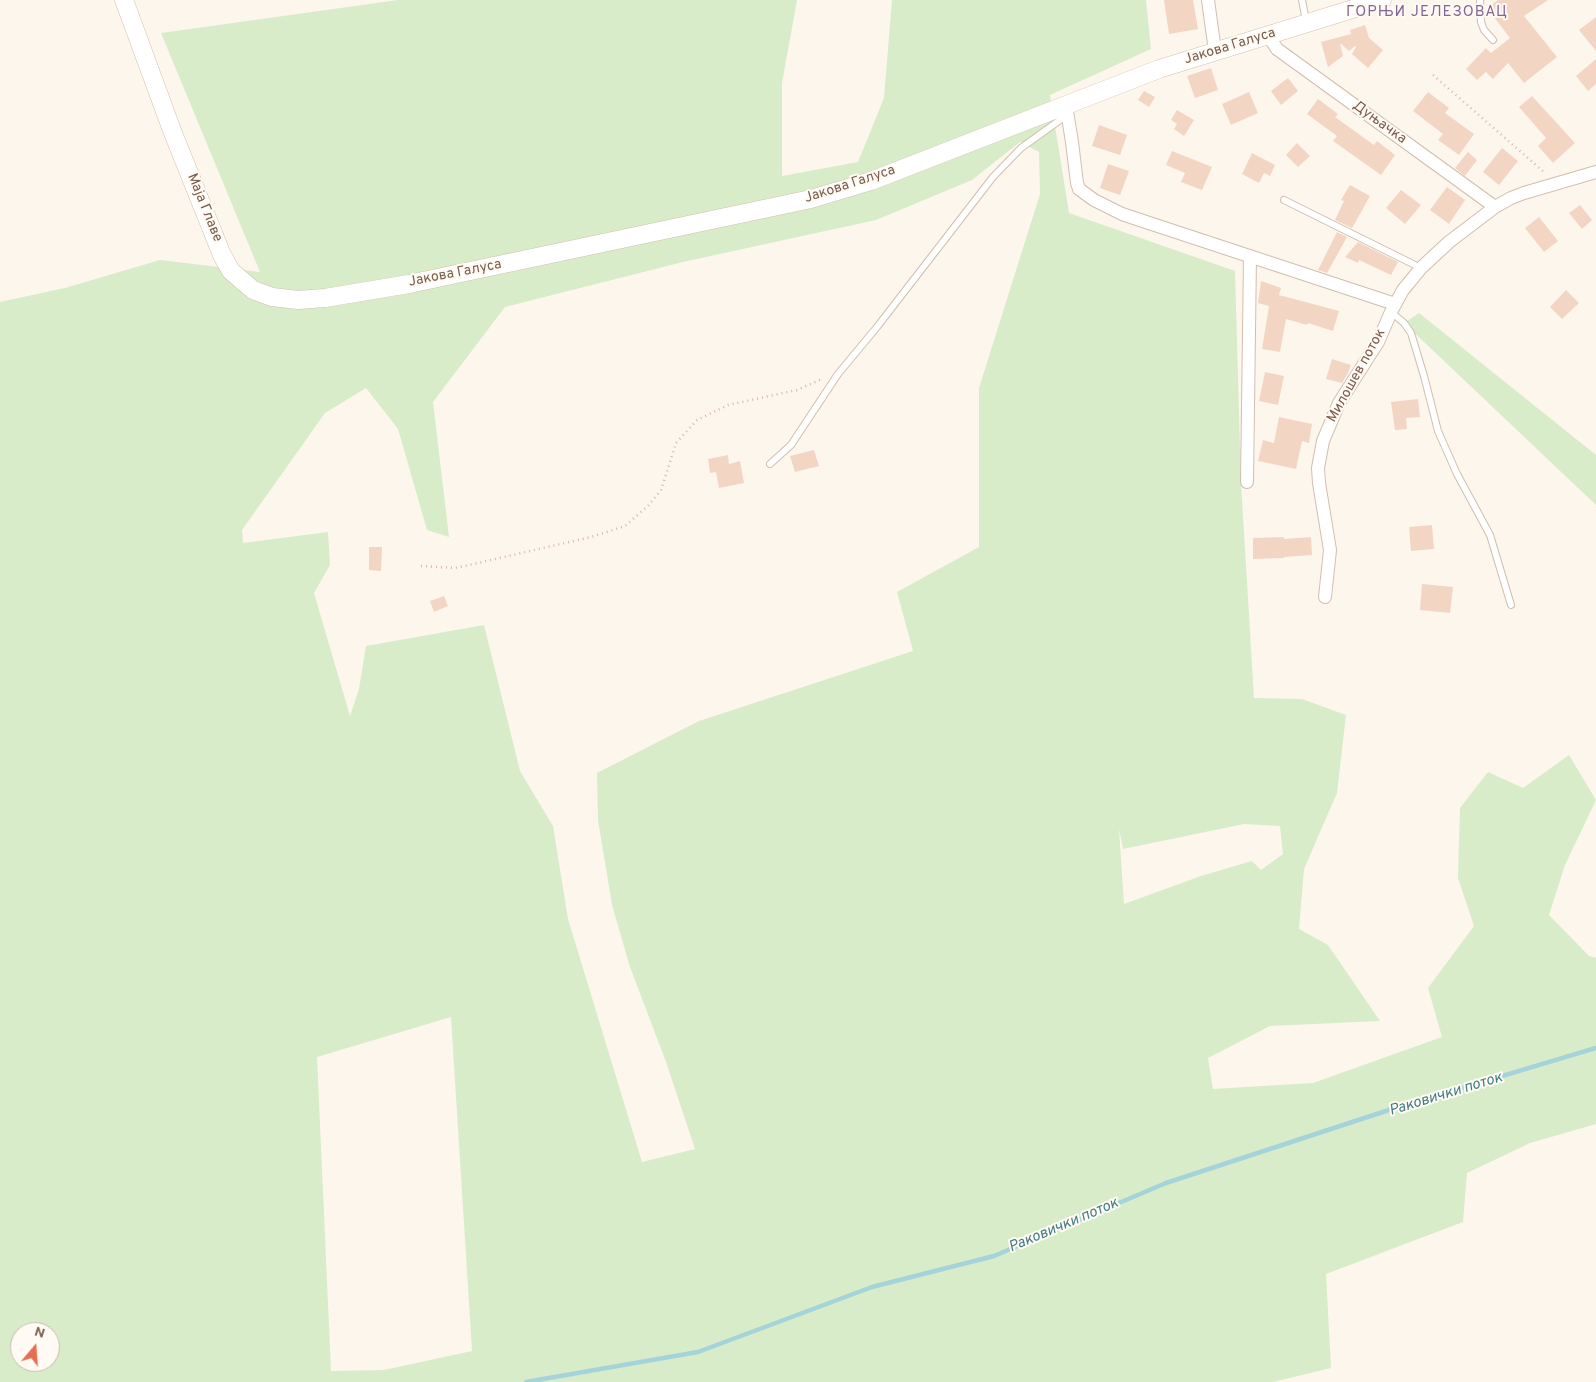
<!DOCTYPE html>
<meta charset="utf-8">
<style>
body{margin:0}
#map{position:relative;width:1596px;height:1382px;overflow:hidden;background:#fdf6ec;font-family:Overpass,sans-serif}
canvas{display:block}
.north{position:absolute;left:10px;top:1322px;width:50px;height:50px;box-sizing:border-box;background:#fffaf3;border:1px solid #cabbb1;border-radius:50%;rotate:18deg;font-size:14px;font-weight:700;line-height:20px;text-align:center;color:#7a5c4d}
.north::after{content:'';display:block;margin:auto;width:18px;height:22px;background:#e76f51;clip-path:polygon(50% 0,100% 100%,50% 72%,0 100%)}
</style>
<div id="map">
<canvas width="1596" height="1382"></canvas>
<div class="north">N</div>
</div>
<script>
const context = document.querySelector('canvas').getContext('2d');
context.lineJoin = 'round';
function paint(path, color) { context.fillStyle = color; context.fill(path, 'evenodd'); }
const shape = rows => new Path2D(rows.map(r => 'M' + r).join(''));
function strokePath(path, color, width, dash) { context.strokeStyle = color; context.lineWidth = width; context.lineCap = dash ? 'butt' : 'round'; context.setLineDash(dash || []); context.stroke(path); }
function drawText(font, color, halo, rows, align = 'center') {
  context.font = font + ' Overpass,sans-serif'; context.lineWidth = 4; context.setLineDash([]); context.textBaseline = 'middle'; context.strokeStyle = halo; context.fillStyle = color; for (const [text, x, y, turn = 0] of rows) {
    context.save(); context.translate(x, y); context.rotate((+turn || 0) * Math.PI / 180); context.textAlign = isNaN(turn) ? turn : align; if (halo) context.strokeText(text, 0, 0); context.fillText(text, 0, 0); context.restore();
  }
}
paint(shape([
 [398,0,797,0,782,83,782,176,858,162,884,98,892,0,1146,0,1151,49,1050,95,1069,213,1235,271,1241,483,1254,698,1302,699,1346,715,1337,793,1304,869,1299,929,1328,945,1380,1021,1270,1026,1208,1058,1213,1089,1313,1083,1442,1037,1428,988,1474,926,1458,878,1460,808,1488,772,1523,788,1569,755,1596,800,1565,865,1549,915,1589,956,1596,958,1596,1124,1530,1143,1467,1173,1463,1222,1326,1274,1331,1368,1273,1382,0,1382,0,302,65,288,160,260,260,272,161,33],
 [1020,142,1039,152,1040,194,979,388,979,547,897,592,913,651,699,721,597,773,598,820,612,905,630,967,666,1062,695,1149,642,1162,568,919,553,826,520,771,484,625,366,646,359,689,350,716,314,593,330,565,328,532,243,543,242,530,325,413,366,388,398,429,427,530,449,537,433,402,505,307,683,262,876,220,972,180],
 [1244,824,1280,826,1283,854,1261,870,1252,861,1201,876,1124,904,1119,829,1123,849],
 [451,1017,472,1351,384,1370,331,1371,317,1057],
 [20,1332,50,1332,50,1362,20,1362],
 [1419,313,1596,455,1596,505,1404,323]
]), '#d8ecc9');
strokePath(shape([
 [526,1382,698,1352,872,1287,994,1256,1166,1183,1392,1109,1596,1048]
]), '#a5d3da', 4.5);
paint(shape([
 [1164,0,1193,0,1198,29,1169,34],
 [1498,0,1548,0,1524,16,1557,57,1524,83,1508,63,1493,79,1486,72,1477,80,1466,69,1486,48,1491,53,1510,38,1487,8],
 [1596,17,1596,51,1579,30],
 [1365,25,1369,38,1383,50,1368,68,1352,54,1356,47,1355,46,1349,51,1340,43,1343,56,1328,67,1321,42,1351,34,1350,30],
 [1596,59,1596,84,1588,91,1576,76],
 [1211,68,1218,90,1195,98,1187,76],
 [1288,78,1298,91,1281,105,1271,91],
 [1144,91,1155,97,1149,107,1138,100],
 [1249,92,1258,113,1231,125,1222,104],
 [1428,92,1449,108,1445,113,1474,134,1459,155,1438,140,1443,134,1413,111],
 [1532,96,1575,143,1553,163,1538,146,1546,138,1519,107],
 [1318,99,1338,114,1335,117,1374,145,1377,141,1395,155,1381,175,1333,141,1337,136,1307,114],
 [1177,110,1194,120,1184,136,1174,129,1177,124,1171,120],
 [1099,125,1127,135,1120,155,1092,146],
 [1297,143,1310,156,1298,167,1286,155],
 [1502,148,1518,161,1499,185,1483,172],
 [1172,151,1212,167,1202,190,1181,182,1185,173,1166,165],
 [1468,152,1477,160,1465,176,1455,168],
 [1252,153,1275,165,1270,176,1264,173,1259,183,1242,174],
 [1108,164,1129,171,1120,195,1100,188],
 [1350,185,1370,196,1352,228,1335,220,1344,201,1341,200],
 [1447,187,1465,200,1449,224,1430,210],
 [1401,190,1421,205,1405,224,1386,208],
 [1580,205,1592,220,1582,229,1569,213],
 [1539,217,1558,241,1544,252,1525,228],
 [1337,232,1347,237,1327,273,1318,270],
 [1358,242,1398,262,1391,275,1359,260,1358,263,1345,257],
 [1261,281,1281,288,1279,295,1339,311,1333,331,1308,323,1307,325,1286,319,1280,352,1262,349,1269,306,1258,303],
 [1566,290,1579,303,1562,319,1550,307],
 [1332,359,1351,365,1348,373,1342,383,1326,379],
 [1265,372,1284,376,1278,405,1259,401],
 [1418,399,1420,417,1406,418,1407,429,1395,430,1391,402],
 [1279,417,1312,424,1309,443,1302,441,1296,469,1258,461,1263,440,1274,443],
 [814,450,819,466,795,472,790,456],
 [728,455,729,464,740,461,744,483,719,488,716,472,710,473,708,459],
 [1432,525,1434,549,1411,551,1409,527],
 [1284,537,1284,539,1311,537,1312,555,1284,557,1284,558,1253,559,1253,538],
 [369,547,382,547,381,571,369,570],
 [1422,584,1453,587,1450,613,1420,610],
 [444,596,448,606,434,612,430,601]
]), '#f3d5c3');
const lane = shape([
 [1302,0,1306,21],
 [1480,0,1481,22,1484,30,1493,40],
 [1284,200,1421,268],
 [1391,312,1404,323,1411,333,1424,376,1438,431,1457,474,1490,535,1511,605],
 [770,464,791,445,838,374,877,327,993,177,1021,148,1067,115]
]);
const street = shape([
 [1208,0,1215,51],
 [1268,35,1277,49,1495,207],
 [1066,105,1072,142,1077,183,1079,189,1094,200,1122,214,1149,223,1395,304],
 [1247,482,1250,256],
 [1325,597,1330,550,1319,483,1318,468,1323,441,1339,403,1378,342,1391,312,1403,290,1421,268,1449,242,1495,207,1511,198,1524,193,1596,172]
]);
const secondary = shape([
 [124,0,173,133,222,255,231,271,253,290,272,297,298,300,325,298,409,284,811,199,871,181,1159,69,1382,0]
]);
strokePath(lane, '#d1beb0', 8);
strokePath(street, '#d1beb0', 14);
strokePath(secondary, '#d6c0b0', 19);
strokePath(shape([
 [1433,75,1545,173],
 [421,566,455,568,478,563,591,537,625,526,648,506,661,490,676,443,697,420,728,405,797,390,822,379]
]), '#d9b8a5', 2.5, [1, 4]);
strokePath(lane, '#fff', 6);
strokePath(street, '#fff', 12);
strokePath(secondary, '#fff', 18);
drawText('14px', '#7a5c4d', '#fffaf3', [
 ["Јакова Галуса",1230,47,-17],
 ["Дуњачка",1379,123,36],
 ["Јакова Галуса",850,185,-18],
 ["Маја Главе",204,208,68],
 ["Јакова Галуса",455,274,-11],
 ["Милошев поток",1357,376,-61]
]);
context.letterSpacing = '1px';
drawText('15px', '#846695', '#fffaf3', [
 ["ГОРЊИ ЈЕЛЕЗОВАЦ",1427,13]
]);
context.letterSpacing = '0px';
drawText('italic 15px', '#437c86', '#fffaf3', [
 ["Раковички поток",1446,1095,-17],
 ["Раковички поток",1064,1226,-23]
]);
</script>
